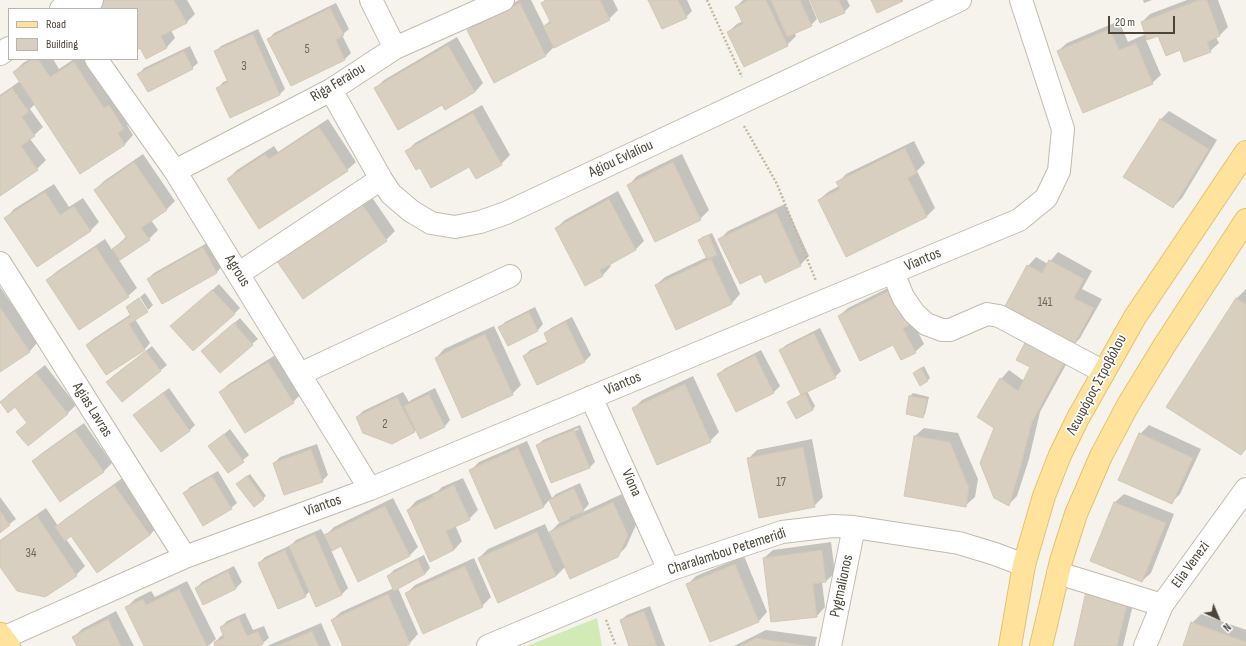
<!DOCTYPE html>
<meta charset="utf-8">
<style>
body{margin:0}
#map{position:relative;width:1246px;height:646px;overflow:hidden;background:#f6f3ec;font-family:"Sofia Sans Condensed",sans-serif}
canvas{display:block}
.legend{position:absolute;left:8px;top:8px;width:130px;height:52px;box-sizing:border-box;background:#fff;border:1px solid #b7b4b0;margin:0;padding:5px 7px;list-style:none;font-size:12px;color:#4b4439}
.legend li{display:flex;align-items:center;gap:8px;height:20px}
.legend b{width:20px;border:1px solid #b7b4b0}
.north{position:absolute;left:1198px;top:598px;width:40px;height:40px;-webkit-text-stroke:3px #fff;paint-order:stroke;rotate:136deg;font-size:11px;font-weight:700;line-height:16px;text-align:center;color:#4b4439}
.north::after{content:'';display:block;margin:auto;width:14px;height:18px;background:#4b4439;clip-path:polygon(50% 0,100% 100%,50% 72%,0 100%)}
.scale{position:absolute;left:1108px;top:16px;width:67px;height:18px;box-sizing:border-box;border:2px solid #4b4439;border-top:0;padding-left:5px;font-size:12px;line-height:14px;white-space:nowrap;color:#4b4439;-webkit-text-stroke:3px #fff;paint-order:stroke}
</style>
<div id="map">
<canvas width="1246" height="646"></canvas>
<ul class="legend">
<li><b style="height:5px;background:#ffe39c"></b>Road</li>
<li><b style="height:11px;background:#d8cfc1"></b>Building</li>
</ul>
<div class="north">N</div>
<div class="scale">20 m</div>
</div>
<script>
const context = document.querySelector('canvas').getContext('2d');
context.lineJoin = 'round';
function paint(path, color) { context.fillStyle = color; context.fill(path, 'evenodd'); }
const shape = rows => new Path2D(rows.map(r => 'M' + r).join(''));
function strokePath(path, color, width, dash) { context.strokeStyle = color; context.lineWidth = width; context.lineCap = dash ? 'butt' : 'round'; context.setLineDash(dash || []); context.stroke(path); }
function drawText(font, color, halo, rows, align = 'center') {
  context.font = font + ' "Sofia Sans Condensed",sans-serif'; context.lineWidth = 3.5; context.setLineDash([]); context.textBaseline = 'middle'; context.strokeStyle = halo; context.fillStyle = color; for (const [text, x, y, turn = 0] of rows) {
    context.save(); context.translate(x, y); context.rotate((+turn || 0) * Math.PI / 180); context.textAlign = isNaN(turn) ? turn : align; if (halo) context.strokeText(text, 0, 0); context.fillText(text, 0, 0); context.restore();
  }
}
paint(shape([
 [597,618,602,646,527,646]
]), '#d2eab5');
paint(shape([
 [100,0,187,0,195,14,186,23,171,30,175,38,167,47,146,57,141,46,137,48,137,9,101,9],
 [519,0,531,0,544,26,551,20,542,3,545,0,613,0,618,10,609,19,554,47,546,55,494,82,468,30,477,21],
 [650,0,687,0,692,11,686,17],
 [743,0,809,0,817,19,811,25,794,32,796,36,787,45,744,66,728,32,737,24,743,21,736,7],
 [811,0,847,0,850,6,844,12],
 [1143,0,1152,0,1144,3],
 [1187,0,1218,0,1228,27,1220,35,1216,37,1219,43,1210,51,1180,49,1159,35,1146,40,1161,75,1152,83,1058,51,1067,43,1119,21,1128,42,1146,34,1142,22,1150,14],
 [336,3,349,29,342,35,351,53,345,59,291,85,269,39,274,33],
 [258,29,285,89,280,94,218,88,223,82,228,80,216,51,221,46],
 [457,37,483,83,475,92,442,103,376,88,384,80],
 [190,46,198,63,192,68,139,74,144,68],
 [30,59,53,59,59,69,74,59,86,59,132,119,127,125,133,135,125,144,80,173,35,104,30,109,43,127,30,139,46,160,37,169,0,195,0,95,20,81,14,72,23,63],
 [482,105,510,155,501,164,420,167,407,151,415,143],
 [1169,111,1217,140,1182,198,1173,207,1125,177,1161,119],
 [328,119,356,162,347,170,228,179,237,170,274,146,278,152],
 [914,141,925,163,917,171,935,208,927,216,847,256,819,200,828,192,839,186,838,183,846,174],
 [143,154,175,201,166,210,151,220,158,230,149,239,119,260,137,288,128,296,47,280,56,272,105,239,112,250,127,236,95,190,104,181],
 [682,154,709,210,700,219,629,185,637,176],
 [54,184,69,207,83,198,99,222,90,231,6,218,14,209],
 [367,190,395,231,386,240,304,298],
 [618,191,644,241,636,249,609,263,611,266,603,275,585,284,556,228,565,220],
 [785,204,809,256,800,265,761,273,720,239,728,231],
 [712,233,740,294,732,303,656,285,665,277,707,257,700,240,702,237],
 [209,242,222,266,217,272,162,303,148,279,154,273],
 [1058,252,1092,271,1082,289,1102,299,1080,338,1072,347,1028,266,1036,257,1048,264],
 [898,283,905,296,913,292,923,312,913,322,924,344,915,352,839,316,848,308],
 [219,284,240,308,234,314,178,321],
 [0,287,38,342,30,351,0,371],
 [1246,289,1246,449,1241,454,1167,407,1237,298],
 [145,293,153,305,148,310,140,297],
 [138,298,147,311,135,319,150,343,145,349,106,374,87,345,93,339,131,314,127,307],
 [535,307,543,324,538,330,509,345,500,328,505,322],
 [572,317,591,355,585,361,538,384,524,356,530,350,549,341,545,333,551,328],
 [240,318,258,339,252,344,208,346],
 [494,326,521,385,512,394,436,358,444,349],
 [820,328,841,371,835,377,807,391,815,406,813,409,796,417,791,400,802,394,780,351,786,345],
 [152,346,167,365,161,370,122,400,113,376],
 [761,350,780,386,774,392,737,411,719,375,724,369],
 [1074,350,1040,412,1029,459,1017,496,1008,505,995,428,1001,379,1009,370,1024,381,1032,366],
 [277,354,302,393,293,402,220,392,229,384],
 [45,365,76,405,68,413,28,445,18,432,28,422,15,406,1,402,10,393],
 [924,366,930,378,928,380,914,373],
 [693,376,719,432,710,441,633,409,642,400],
 [169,388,195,425,190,430,135,415,141,409],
 [435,388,450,420,445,426,416,430,414,432,357,417,363,411,403,392,409,402,411,400],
 [913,393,929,397,925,414,923,417,907,414,910,396],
 [84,423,112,463,103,472,33,461,42,453],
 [580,425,595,462,589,468,537,446,543,440],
 [579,428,579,429,543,444,543,442],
 [1149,425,1201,449,1180,494,1171,503,1140,434],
 [924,428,958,433,978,479,975,497,966,505,915,436],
 [230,429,249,455,229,472,210,446],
 [812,439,823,497,814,506,748,459,757,450],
 [527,441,552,498,556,494,580,483,589,504,581,513,622,494,636,525,626,547,617,556,566,566,556,576,479,558,488,549,545,524,549,533,559,523,570,518,569,516,560,521,550,499,544,506,495,527,470,471,479,462],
 [317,444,328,475,322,481,274,463,280,457],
 [218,471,237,503,231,508,184,493,190,487],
 [250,474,266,496,254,505,240,482],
 [124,477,158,526,150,535,71,535,66,539,85,566,76,575,0,565,0,540,46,508,58,526,65,519],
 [463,478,478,510,469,519,455,525,462,541,454,550,408,510,416,501,438,491,442,487],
 [1124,494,1174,514,1151,573,1142,581,1091,561,1115,502],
 [0,497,16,519,0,531],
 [393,498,418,547,409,556,341,545,331,550,348,588,342,594,316,605,310,591,305,596,259,563,265,557,291,545,296,540,321,529,325,536,334,527],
 [831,542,835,573,826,581,822,582,825,607,817,616,764,558,773,550],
 [424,555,430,568,425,574,398,588,418,634,410,643,403,646,344,646,332,620,341,612,394,588,388,576,394,570],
 [744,556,767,612,759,621,687,585,696,576],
 [474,558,491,597,482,606,407,593,415,585],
 [234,566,242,582,236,588,204,604,196,588,202,582],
 [187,581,216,639,208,646,145,646,126,608,135,599,151,591,155,597],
 [1137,588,1123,646,1075,646],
 [650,606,665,646,630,646,621,620,627,615],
 [116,611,134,646,78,646,74,637,82,629],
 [245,613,253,630,264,626,269,638,263,643,257,646,217,646,215,642,221,636,224,635,221,627,227,621],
 [1201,614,1246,630,1246,646,1184,646,1192,623],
 [321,623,331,646,267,646],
 [766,630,817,637,815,646,734,646]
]), '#0003');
const building = shape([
 [100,0,174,0,187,23,161,36,167,48,146,59,140,48,137,50,137,9,100,9,100,0],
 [547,0,600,0,610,20,554,48,543,26,551,23,541,3,547,0],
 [648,0,678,0,687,18,662,29,648,0],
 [749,0,766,0,788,46,744,67,727,32,743,24,735,7,749,0],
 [771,0,800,0,812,26,787,37,771,0],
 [810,0,839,0,845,13,820,23,810,0],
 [871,0,902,0,903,1,877,13,871,0],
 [1199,0,1207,0,1220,36,1207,42,1211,52,1184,62,1180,50,1166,56,1158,36,1147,40,1141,22,1199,0],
 [520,3,546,56,494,83,467,30,520,3],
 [330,8,344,35,336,40,345,60,291,86,267,39,330,8],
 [1110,29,1119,50,1136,43,1153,84,1083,113,1057,51,1110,29],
 [253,34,280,95,230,118,216,88,228,82,214,51,253,34],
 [448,45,475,92,445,110,442,105,398,130,374,88,448,45],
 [184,51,193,69,148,92,137,74,184,51],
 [33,59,38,59,50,77,74,62,104,108,109,105,124,129,118,133,125,145,80,174,13,72,33,59],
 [12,88,29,112,22,117,35,136,21,146,38,170,0,196,0,97,12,88],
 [473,113,502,165,476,179,469,167,431,188,420,168,416,170,405,151,473,113],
 [1160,119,1209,149,1173,208,1123,177,1160,119],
 [319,127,348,171,259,229,227,179,265,154,269,159,319,127],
 [905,148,917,173,908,178,927,217,846,257,818,200,840,189,836,182,905,148],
 [134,162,167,210,141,228,150,240,120,260,112,249,127,238,94,190,134,162],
 [673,162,701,220,655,242,627,185,673,162],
 [45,192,60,215,74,206,91,231,37,267,4,218,45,192],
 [358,198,387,241,303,299,274,257,358,198],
 [609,199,636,250,600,270,603,276,585,286,555,228,609,199],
 [776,212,801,266,765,283,761,274,740,284,718,239,776,212],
 [709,235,717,255,707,259,698,240,709,235],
 [96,247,129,297,79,330,46,280,96,247],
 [203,247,217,273,162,304,147,279,203,247],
 [711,259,732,304,676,330,655,285,711,259],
 [1049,260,1084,279,1074,298,1094,308,1072,348,1003,310,1027,265,1042,273,1049,260],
 [212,290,235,314,193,351,170,326,212,290],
 [889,291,915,322,903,328,916,353,901,360,893,345,860,361,838,316,889,291],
 [139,298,148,312,129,324,145,350,106,375,86,345,131,316,126,307,139,298],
 [1236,298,1246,304,1246,448,1241,455,1166,407,1236,298],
 [0,307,30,352,0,372,0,307],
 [529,312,538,331,508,346,498,327,529,312],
 [566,322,585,362,537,385,523,356,548,343,544,333,566,322],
 [234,323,253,345,220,373,201,351,234,323],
 [814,333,836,378,801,395,779,350,814,333],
 [485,334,513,395,462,418,435,358,485,334],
 [1027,339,1066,359,1032,422,1020,469,1009,506,994,498,980,463,994,428,977,417,1000,378,1018,391,1030,367,1016,360,1027,339],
 [146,351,161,371,122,402,106,382,146,351],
 [755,355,774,393,736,412,717,374,755,355],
 [268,362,294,403,245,433,219,392,268,362],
 [921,368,928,381,920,386,913,373,921,368],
 [36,373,68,414,28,446,16,432,27,423,15,407,8,413,0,402,36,373],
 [685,384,711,442,657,465,632,408,685,384],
 [163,393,190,431,161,452,133,415,163,393],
 [805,393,813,410,796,419,787,402,805,393],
 [429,394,445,427,420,439,404,406,429,394],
 [909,396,927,399,923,418,906,414,909,396],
 [397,397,415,432,392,444,363,433,356,417,397,397],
 [574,430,590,468,551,483,536,445,574,430],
 [75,431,104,472,60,502,32,461,75,431],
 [1139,433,1193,458,1172,504,1118,480,1139,433],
 [224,434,244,462,228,473,208,446,224,434],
 [914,436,950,442,969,488,966,507,904,496,914,436],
 [803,447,815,507,759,518,747,458,803,447],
 [518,448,544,507,495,529,469,470,518,448],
 [311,449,323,482,284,495,273,463,311,449],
 [212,476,232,509,203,526,183,493,212,476],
 [247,476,264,499,254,507,236,484,247,476],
 [114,485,150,535,97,573,71,536,65,541,55,527,114,485],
 [454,485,470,520,446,531,454,550,430,562,407,510,433,497,433,495,454,485],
 [574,488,584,511,559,522,549,500,574,488],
 [613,502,628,535,618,557,570,579,549,532,613,502],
 [1114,502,1166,523,1142,582,1090,561,1114,502],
 [385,506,410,556,358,582,341,546,332,551,324,535,385,506],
 [0,511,10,525,0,533,0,511],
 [37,516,77,576,45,597,17,591,0,567,0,541,37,516],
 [537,532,556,576,498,603,478,558,537,532],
 [315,534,342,595,316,607,289,546,315,534],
 [285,550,306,597,278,609,258,563,285,550],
 [822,550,826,582,813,584,817,617,771,622,763,558,822,550],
 [418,560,425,574,394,591,387,576,418,560],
 [735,564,759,622,710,642,686,584,735,564],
 [465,566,483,607,423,634,405,593,465,566],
 [228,571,236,589,203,605,195,588,228,571],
 [1087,587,1129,597,1117,646,1074,646,1087,587],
 [179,589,207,646,144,646,125,607,143,599,146,605,179,589],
 [388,594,410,644,405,646,343,646,331,620,388,594],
 [644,611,657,646,629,646,620,620,644,611],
 [239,618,247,636,258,631,263,644,259,646,215,646,214,642,224,638,220,627,239,618],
 [108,619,121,646,77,646,72,637,108,619],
 [1191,622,1246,642,1246,646,1183,646,1191,622],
 [312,631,319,646,277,646,312,631],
 [756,638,809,646,741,646,756,638]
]);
paint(building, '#d8cfc1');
strokePath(building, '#d3c7b4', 1);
const minor = shape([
 [371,0,395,48],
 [61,9,74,0],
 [88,9,92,0],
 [0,54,9,48],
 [96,59,175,171,370,489],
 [331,90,381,179,391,194,411,211,431,223,455,227,480,222,506,213,960,0],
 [175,171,331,90,395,48,503,0],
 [0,263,185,557],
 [893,272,903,297,914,313,926,324,942,330,950,330,987,314,999,316,1104,372],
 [238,274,381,179],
 [300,374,510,276],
 [591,397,669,570],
 [1058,573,1162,605],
 [3,638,185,557,370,489,1019,220,1046,198,1059,171,1063,129,1021,0],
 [488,646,669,570,782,532,833,526,854,527,959,543,995,554,1024,565],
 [830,646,854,527],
 [1145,646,1162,605,1246,489]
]);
const major = shape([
 [0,634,9,646],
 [1010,646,1024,565,1044,496,1060,455,1078,418,1135,317,1246,152],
 [1041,646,1061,561,1076,514,1101,456,1128,405,1164,346,1246,220]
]);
strokePath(minor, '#c2bbae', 24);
strokePath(major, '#e6c16a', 24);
strokePath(shape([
 [707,0,742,77],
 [744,126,777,184,816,281],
 [606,620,616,646]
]), '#c4b79f', 2.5, [2, 2]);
strokePath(minor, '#fff', 22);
strokePath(major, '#ffe39c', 22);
drawText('13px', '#6e675b', null, [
 ["5",307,50],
 ["3",244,67],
 ["141",1045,303],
 ["2",385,425],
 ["17",781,483],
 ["34",31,554]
]);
drawText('15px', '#4b4439', '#fff', [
 ["Riga Feraiou",338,83,-31],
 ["Agiou Evlaliou",621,159,-25],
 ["Viantos",923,260,-23],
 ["Agrous",237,271,58],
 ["Viantos",623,384,-23],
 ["Λεωφόρος Στροβόλου",1097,385,-62],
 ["Agias Lavras",92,410,58],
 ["Viona",631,483,66],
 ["Viantos",323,506,-20],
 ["Charalambou Petemeridi",727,552,-18],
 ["Elia Venezi",1191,565,-54],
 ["Pygmalionos",842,586,-78]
]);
</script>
